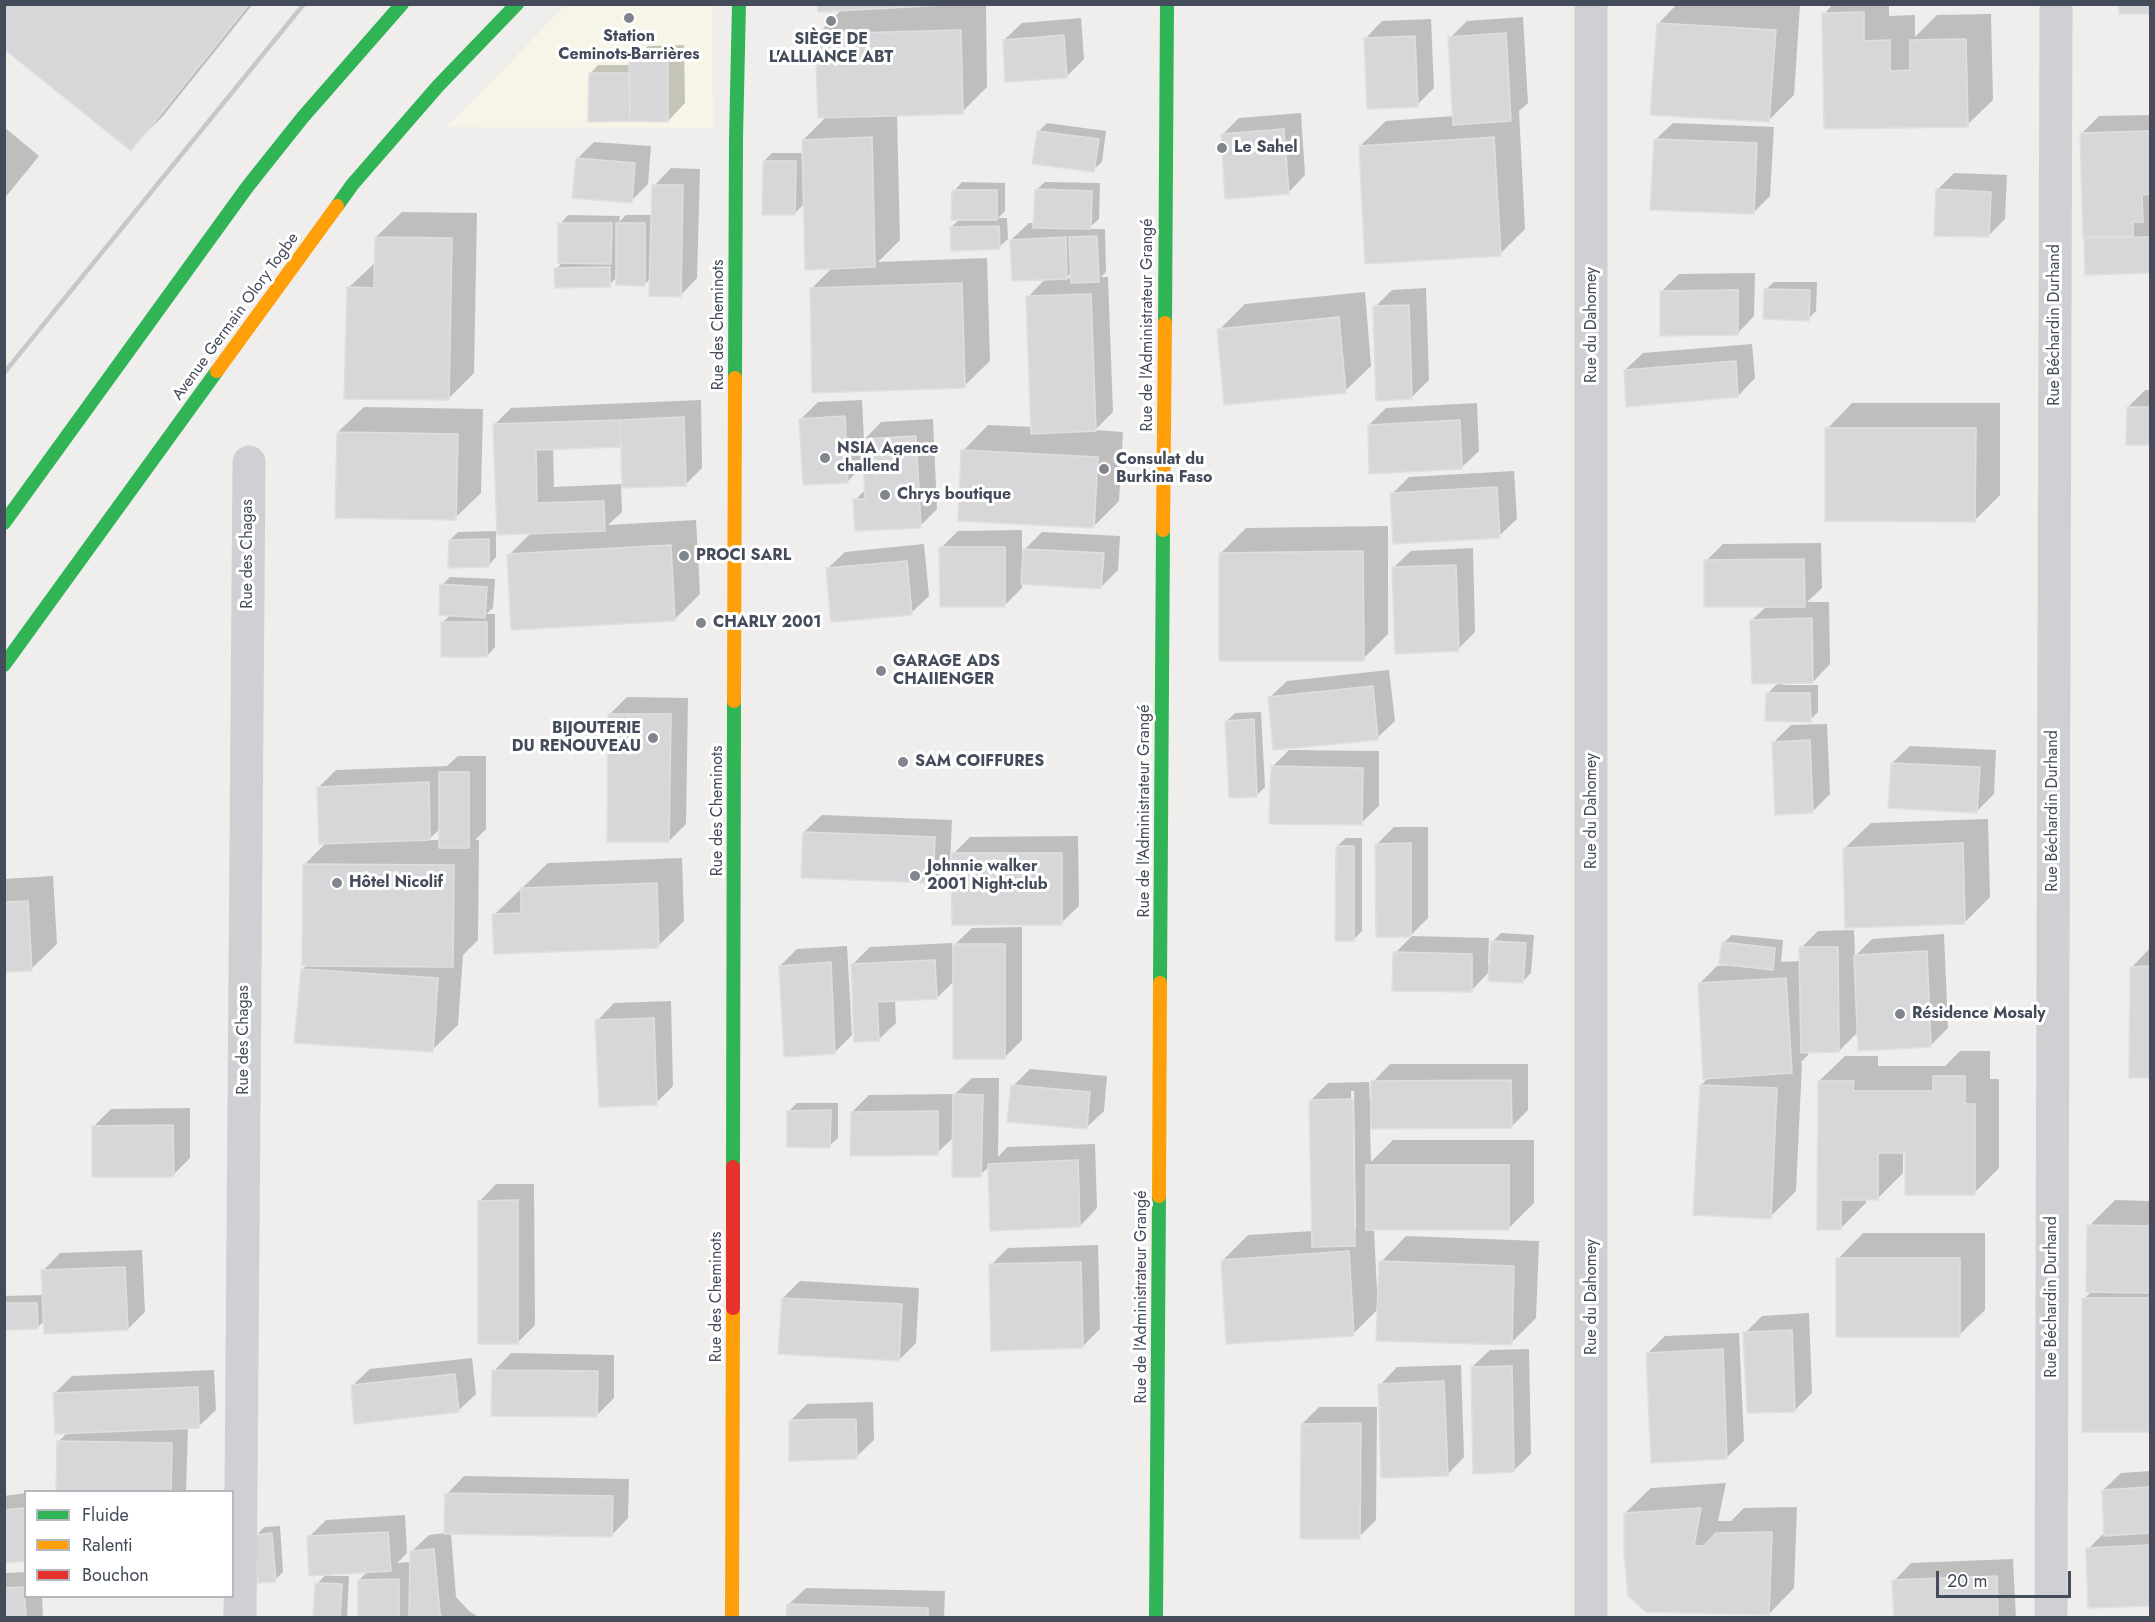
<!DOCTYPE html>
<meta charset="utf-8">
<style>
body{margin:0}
#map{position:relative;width:2155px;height:1622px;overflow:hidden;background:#efeeed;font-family:Jost,sans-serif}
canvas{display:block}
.frame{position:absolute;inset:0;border:6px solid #444c5b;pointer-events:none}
.legend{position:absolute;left:24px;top:1490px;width:210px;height:108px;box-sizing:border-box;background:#fff;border:2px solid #b4b7bd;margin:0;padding:8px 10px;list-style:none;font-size:18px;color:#444c5b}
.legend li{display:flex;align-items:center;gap:12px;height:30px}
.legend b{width:30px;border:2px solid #b4b7bd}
.scale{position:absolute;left:1936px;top:1571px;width:135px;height:27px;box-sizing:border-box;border:3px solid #444c5b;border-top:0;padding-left:8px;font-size:18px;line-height:21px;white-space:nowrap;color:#444c5b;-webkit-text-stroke:4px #fff;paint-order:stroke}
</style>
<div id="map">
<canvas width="2155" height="1622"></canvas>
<div class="frame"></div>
<ul class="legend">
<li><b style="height:8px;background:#30b455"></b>Fluide</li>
<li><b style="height:8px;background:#ff9f0a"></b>Ralenti</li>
<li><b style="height:8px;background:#e5322d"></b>Bouchon</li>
</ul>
<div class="scale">20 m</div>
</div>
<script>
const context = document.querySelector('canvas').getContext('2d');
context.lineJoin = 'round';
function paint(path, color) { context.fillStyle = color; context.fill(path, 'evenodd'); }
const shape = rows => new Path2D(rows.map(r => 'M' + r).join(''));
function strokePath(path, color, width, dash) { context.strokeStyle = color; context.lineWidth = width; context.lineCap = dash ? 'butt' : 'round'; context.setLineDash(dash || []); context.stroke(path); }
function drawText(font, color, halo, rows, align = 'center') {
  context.font = font + ' Jost,sans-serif'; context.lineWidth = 6; context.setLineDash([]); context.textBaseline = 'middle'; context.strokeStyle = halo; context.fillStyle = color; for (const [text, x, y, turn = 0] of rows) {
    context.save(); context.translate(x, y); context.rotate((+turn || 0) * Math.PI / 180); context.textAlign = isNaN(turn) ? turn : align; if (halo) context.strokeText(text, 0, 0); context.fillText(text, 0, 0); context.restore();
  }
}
paint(shape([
 [566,5,712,5,713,128,447,127]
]), '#f7f5e8');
paint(shape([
 [4,4,253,4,163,116,130,149],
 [949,4,949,6,986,6,987,87,962,112,897,114,900,240,878,262,987,258,990,361,964,386,811,289,833,267,805,203,794,214,764,161,772,153,804,153,803,140,827,116,817,35,842,9],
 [1677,4,1800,5,1794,95,1769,120,1658,24],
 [1833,4,1889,4,1889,16,1915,15,1915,37,1937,15,1991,14,1993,100,1967,125,1825,128,1824,14],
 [1523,17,1528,103,1519,111,1525,229,1500,254,1360,146,1386,121,1454,116,1450,38,1467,21],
 [1081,18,1084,59,1067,76,1004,40,1022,23],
 [1431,19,1434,88,1417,105,1365,39,1382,21],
 [684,45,685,103,668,121,590,74,598,65,631,65,631,63,648,46],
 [1301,113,1305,175,1288,193,1222,135,1239,118],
 [2150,115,2150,271,2086,273,2081,134,2099,116],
 [1047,123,1106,131,1102,162,1093,170,1039,131],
 [1673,123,1774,127,1770,196,1753,213,1655,140],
 [4,127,39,156,4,199],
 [594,142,651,146,648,184,631,201,577,159],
 [671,168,700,169,697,278,680,296,651,278,644,285,618,276,609,285,556,269,563,262,560,224,568,215,620,216,619,222,626,215,653,215,654,186],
 [1954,173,2007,175,2005,219,1988,236,1937,190],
 [962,182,1005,183,1005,211,998,218,1007,218,1008,239,999,247,951,227,960,219,954,191],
 [1045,182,1100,183,1099,219,1088,229,1105,229,1106,272,1101,277,1108,277,1113,412,1095,430,1123,432,1119,501,1093,527,963,451,988,425,1032,427,1028,297,1046,278,1011,240,1029,223,1035,223,1036,190],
 [1072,272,1072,278,1065,279],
 [402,212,477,213,474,373,448,399,348,288,376,262,376,237],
 [1755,273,1754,316,1737,334,1662,291,1679,274],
 [1774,282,1817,282,1816,311,1808,319,1765,290],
 [1426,288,1429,380,1411,398,1375,307,1392,290],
 [1365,292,1371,366,1345,391,1219,330,1245,304],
 [1752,344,1755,378,1738,396,1625,370,1643,353],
 [2145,390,2150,390,2150,444,2128,443,2128,407],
 [701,400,702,468,685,485,621,487,622,512,608,525,696,520,700,594,675,619,509,555,532,532,496,533,496,557,488,566,450,540,458,532,498,531,494,425,511,408],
 [622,445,623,484,554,487,553,447],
 [862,400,864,440,881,422,933,419,937,509,920,526,855,500,866,489,865,464,848,481,801,419,818,402],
 [1477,403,1479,451,1461,468,1369,425,1386,408],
 [1852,403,2000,403,2000,495,1975,520,1827,429],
 [364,407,483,409,481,493,455,518,338,432],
 [1514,471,1517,519,1499,536,1392,494,1409,477],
 [1388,526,1388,634,1363,659,1221,553,1246,528],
 [1022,530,1022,556,1024,556,1025,549,1042,532,1120,536,1118,570,1101,587,1022,582,1022,588,1005,605,941,548,958,531],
 [1821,543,1822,588,1807,602,1829,602,1830,664,1813,682,1783,682,1783,685,1818,685,1818,712,1810,720,1768,693,1779,682,1752,620,1767,606,1706,561,1723,544],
 [924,544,929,596,911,613,827,569,845,552],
 [1473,548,1475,632,1458,649,1393,568,1411,551],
 [450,577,495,579,493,608,486,614,495,614,495,647,487,656,442,623,451,614,442,585],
 [1389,670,1395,721,1377,738,1269,698,1287,681],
 [627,697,688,698,686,824,669,841,610,714],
 [1261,712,1265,787,1257,795,1227,721,1235,713],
 [1827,724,1830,794,1813,811,1774,742,1791,725],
 [1910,746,1996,750,1994,794,1976,812,1892,763],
 [1289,750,1379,751,1379,806,1361,823,1272,767],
 [458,756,486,756,486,829,475,840,479,840,478,940,463,955,458,1025,432,1050,302,970,308,964,304,865,327,842,319,787,336,770,447,766],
 [441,828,441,840,428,840],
 [822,815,952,820,950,864,933,881,804,832],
 [1988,819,1990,897,1964,923,1845,848,1871,823],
 [1394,827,1428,827,1428,918,1411,935,1377,844],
 [1078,836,1079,906,1061,923,952,855,970,837],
 [1346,838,1362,838,1362,931,1353,940,1337,846],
 [682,858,684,921,658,946,494,915,548,863],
 [53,876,57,944,31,969,4,971,4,879],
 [1022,927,1022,1040,1005,1057,955,980,937,998,895,1000,896,1023,878,1040,853,964,870,947,952,943,952,947,972,928],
 [1854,930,1855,956,1872,939,1944,934,1948,1028,1931,1045,1859,1031,1839,1051,1808,1051,1808,1055,1800,1063,1802,1063,1796,1191,1770,1217,1701,1085,1709,1077,1700,983,1717,966,1728,965,1723,943,1732,935,1783,940,1781,962,1801,961,1801,948,1818,931],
 [1501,933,1534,935,1531,973,1523,981,1490,971,1471,991,1395,953,1412,936,1489,938,1488,965,1491,965,1493,941],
 [847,946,852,1035,835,1052,780,966,797,949],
 [2150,948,2150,1077,2131,1077,2132,967],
 [671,1001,673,1086,656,1103,597,1021,614,1003],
 [1960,1051,1990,1051,1990,1079,1999,1079,1999,1168,1974,1193,1906,1152,1903,1152,1903,1173,1877,1199,1866,1199,1866,1203,1840,1229,1819,1081,1845,1056,1878,1056,1878,1066,1945,1066],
 [1390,1064,1528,1064,1528,1110,1511,1127,1370,1127,1371,1162,1393,1140,1534,1140,1534,1203,1508,1229,1374,1229,1377,1291,1380,1291,1381,1262,1406,1236,1539,1241,1536,1318,1511,1343,1379,1308,1353,1334,1223,1260,1248,1235,1313,1231,1311,1100,1328,1083,1369,1082,1370,1102,1372,1102,1373,1082],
 [1351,1091,1354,1091,1356,1228,1353,1228],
 [1030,1069,1107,1076,1104,1111,1086,1128,1013,1086],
 [972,1078,999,1078,998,1157,1007,1147,1095,1144,1097,1208,1080,1226,990,1166,980,1175,954,1137,937,1153,852,1112,869,1095,955,1094],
 [797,1103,838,1103,838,1138,829,1146,789,1111],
 [190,1108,190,1158,173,1175,94,1126,111,1109],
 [496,1184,534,1184,535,1325,517,1343,479,1202],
 [2115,1200,2150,1201,2150,1430,2083,1431,2084,1299,2092,1291,2089,1226],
 [1863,1233,1985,1233,1985,1310,1959,1335,1838,1259],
 [1098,1245,1100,1329,1082,1347,991,1265,1008,1248],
 [142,1250,145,1312,128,1329,45,1320,37,1328,4,1328,4,1296,44,1295,43,1271,60,1253],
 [800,1281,919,1288,916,1343,899,1360,783,1298],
 [1809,1313,1812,1393,1795,1410,1745,1333,1762,1316],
 [1739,1333,1744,1441,1726,1458,1648,1353,1665,1336],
 [1529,1349,1531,1454,1513,1471,1472,1367,1490,1350],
 [511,1353,614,1355,614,1398,596,1416,494,1371],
 [472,1358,476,1394,458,1411,352,1386,370,1369],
 [1461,1365,1464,1457,1447,1475,1380,1385,1397,1367],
 [214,1370,216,1410,198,1427,188,1427,186,1492,58,1492,58,1442,68,1432,55,1393,72,1376],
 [873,1402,874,1440,856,1457,790,1421,807,1404],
 [1319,1407,1377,1407,1376,1520,1359,1537,1302,1424],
 [2150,1471,2150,1604,2090,1607,2088,1549,2106,1531,2103,1490,2121,1473],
 [464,1476,629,1479,628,1518,611,1536,451,1533,456,1597,469,1611,480,1618,359,1618,359,1580,368,1571,329,1573,329,1576,349,1576,347,1618,314,1618,317,1584,327,1573,309,1537,326,1520,405,1515,407,1553,397,1563,411,1562,411,1552,429,1535,446,1533,447,1494],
 [1726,1483,1718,1521,1731,1521,1744,1508,1797,1507,1794,1588,1769,1614,1625,1513,1651,1488],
 [26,1493,26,1559,4,1562,4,1496],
 [280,1526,283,1572,275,1580,256,1536,264,1527],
 [2013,1559,2016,1618,1895,1618,1894,1581,1911,1563],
 [26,1572,26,1596,42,1596,43,1618,4,1618,4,1573],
 [806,1588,945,1591,944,1618,788,1618,788,1605]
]), '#0003');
const building = shape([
 [4,4,249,4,131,151,4,49,4,4],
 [817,4,961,4,818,12,817,4],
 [2119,4,2150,4,2150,14,2119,14,2119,4],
 [1864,12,1864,41,1890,40,1890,71,1910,70,1910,40,1966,39,1968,127,1824,129,1822,13,1864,12],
 [1657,23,1776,30,1769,122,1650,115,1657,23],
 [961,30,963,114,818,118,815,34,961,30],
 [1506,33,1511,121,1453,125,1448,37,1506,33],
 [1064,35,1067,78,1005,82,1003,40,1064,35],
 [1415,36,1418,107,1367,109,1364,38,1415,36],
 [668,61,668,122,630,121,629,62,668,61],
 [589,73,630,73,630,121,588,122,589,73],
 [1284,129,1289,194,1225,199,1221,134,1284,129],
 [1037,131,1099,139,1094,172,1032,164,1037,131],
 [2150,131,2150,194,2142,195,2143,222,2133,222,2133,236,2083,237,2080,133,2150,131],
 [872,137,875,267,805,270,802,140,872,137],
 [1494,137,1501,256,1365,264,1359,146,1494,137],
 [1654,139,1757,143,1754,214,1650,210,1654,139],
 [576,158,635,163,632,203,572,198,576,158],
 [763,161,796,161,795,215,762,215,763,161],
 [652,185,683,185,681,297,649,296,652,185],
 [1035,189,1092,191,1091,229,1033,228,1035,189],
 [1936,189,1991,192,1989,237,1934,236,1936,189],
 [952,190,997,190,997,220,951,220,952,190],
 [558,223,612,223,611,264,558,263,558,223],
 [616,223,645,223,645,286,616,285,616,223],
 [999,226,1000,249,951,251,950,227,999,226],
 [1097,236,1099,282,1071,283,1069,237,1097,236],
 [375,237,452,238,449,400,344,399,347,287,374,288,375,237],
 [1066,237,1067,279,1012,281,1010,240,1066,237],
 [2150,237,2150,273,2085,275,2084,238,2150,237],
 [610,267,610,287,555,288,554,268,610,267],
 [962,283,965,388,812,393,810,288,962,283],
 [1764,289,1810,290,1809,321,1763,319,1764,289],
 [1738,290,1738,335,1660,336,1660,291,1738,290],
 [1091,294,1096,431,1031,434,1026,296,1091,294],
 [1409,305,1412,399,1376,401,1373,306,1409,305],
 [1339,317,1346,393,1224,405,1217,329,1339,317],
 [1736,361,1738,397,1626,407,1624,370,1736,361],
 [2127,407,2150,407,2150,445,2126,445,2127,407],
 [845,416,848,483,803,485,799,419,845,416],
 [684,417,686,486,622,488,620,420,684,417],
 [620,420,621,447,536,450,537,503,604,501,605,531,497,535,493,424,620,420],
 [1460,420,1462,469,1369,474,1368,425,1460,420],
 [1825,428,1976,428,1975,522,1825,521,1825,428],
 [337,432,458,434,456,520,335,518,337,432],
 [916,436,921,528,855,531,853,499,865,499,862,439,916,436],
 [961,450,1098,457,1094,528,958,521,961,450],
 [1497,487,1500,538,1393,544,1390,493,1497,487],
 [489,539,489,567,448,568,449,540,489,539],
 [671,545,675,621,511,630,507,554,671,545],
 [939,547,1005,547,1005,607,940,607,939,547],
 [1023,549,1104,553,1101,589,1021,584,1023,549],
 [1363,551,1364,661,1219,661,1219,553,1363,551],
 [1804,559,1805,607,1704,607,1704,560,1804,559],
 [907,561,912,615,831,622,826,568,907,561],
 [1456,565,1459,651,1395,654,1392,567,1456,565],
 [440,584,487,587,485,618,439,615,440,584],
 [1812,618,1813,683,1752,684,1750,620,1812,618],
 [441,622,487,622,487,657,441,657,441,622],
 [1373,686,1378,740,1273,750,1268,697,1373,686],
 [1766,693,1810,693,1811,722,1765,721,1766,693],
 [608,714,671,714,669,842,607,842,608,714],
 [1254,719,1257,797,1229,798,1225,721,1254,719],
 [1810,740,1813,813,1775,815,1772,742,1810,740],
 [1891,763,1980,767,1977,813,1888,808,1891,763],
 [1271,766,1363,768,1362,825,1269,824,1271,766],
 [439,772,469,772,469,848,439,848,439,772],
 [429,782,430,840,319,844,317,787,429,782],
 [803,832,935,837,933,883,801,878,803,832],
 [1411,843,1411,937,1376,937,1375,844,1411,843],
 [1963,843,1965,924,1845,928,1843,848,1963,843],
 [1336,846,1354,846,1354,941,1335,941,1336,846],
 [951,853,1062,853,1062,925,952,925,951,853],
 [303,864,454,865,453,967,302,966,303,864],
 [657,883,659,948,494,954,492,914,521,913,521,888,657,883],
 [28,901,32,971,4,972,4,902,28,901],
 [1491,941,1526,943,1523,983,1488,981,1491,941],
 [1722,942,1775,948,1773,970,1719,964,1722,942],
 [953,944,1005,944,1005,1059,953,1059,953,944],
 [1799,947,1838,947,1839,1052,1801,1053,1799,947],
 [1927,951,1931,1047,1858,1051,1854,955,1927,951],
 [1393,952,1472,954,1472,992,1392,991,1393,952],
 [935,960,937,999,877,1002,879,1041,854,1042,851,964,935,960],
 [831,962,835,1054,784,1057,779,966,831,962],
 [2150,966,2150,1078,2129,1078,2130,967,2150,966],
 [301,969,438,978,433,1052,294,1043,301,969],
 [1786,978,1792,1073,1703,1079,1698,983,1786,978],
 [654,1018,657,1105,599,1107,595,1020,654,1018],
 [1933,1076,1965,1076,1965,1104,1975,1104,1975,1195,1905,1195,1905,1153,1878,1153,1878,1200,1841,1200,1841,1230,1817,1230,1818,1081,1854,1081,1853,1091,1933,1091,1933,1076],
 [1511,1080,1512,1128,1371,1129,1371,1081,1511,1080],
 [1011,1085,1090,1092,1087,1129,1007,1122,1011,1085],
 [1700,1085,1777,1088,1771,1219,1693,1215,1700,1085],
 [953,1094,983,1095,981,1177,952,1177,953,1094],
 [1353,1099,1355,1246,1312,1247,1309,1100,1353,1099],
 [831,1110,830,1148,787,1147,787,1111,831,1110],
 [938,1111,938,1155,850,1156,851,1112,938,1111],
 [173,1125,174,1177,92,1177,92,1126,173,1125],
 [1078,1160,1080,1227,990,1231,988,1164,1078,1160],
 [1366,1165,1509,1165,1509,1230,1366,1230,1366,1165],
 [518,1200,518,1344,478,1344,478,1201,518,1200],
 [2087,1225,2150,1226,2150,1293,2086,1292,2087,1225],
 [1349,1251,1354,1336,1226,1344,1221,1260,1349,1251],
 [1836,1258,1960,1258,1960,1337,1836,1337,1836,1258],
 [1379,1261,1514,1266,1512,1345,1376,1341,1379,1261],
 [1081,1262,1083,1348,991,1351,989,1264,1081,1262],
 [125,1267,128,1330,44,1334,41,1270,125,1267],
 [782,1298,902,1304,899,1361,778,1354,782,1298],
 [2082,1298,2150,1298,2150,1432,2082,1432,2082,1298],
 [4,1303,37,1303,38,1329,4,1330,4,1303],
 [1792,1330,1795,1412,1747,1413,1743,1332,1792,1330],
 [1723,1349,1727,1459,1651,1463,1646,1353,1723,1349],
 [1512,1366,1514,1472,1473,1474,1471,1367,1512,1366],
 [492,1370,598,1371,597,1417,491,1416,492,1370],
 [455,1374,459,1412,354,1424,351,1385,455,1374],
 [1444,1381,1448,1476,1381,1478,1378,1384,1444,1381],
 [198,1387,199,1428,55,1434,53,1393,198,1387],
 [856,1419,857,1459,789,1461,789,1420,856,1419],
 [1361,1423,1360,1539,1300,1539,1301,1424,1361,1423],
 [57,1441,172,1443,171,1492,56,1492,57,1441],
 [2150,1487,2150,1533,2104,1536,2102,1490,2150,1487],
 [445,1493,613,1496,612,1537,444,1534,445,1493],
 [25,1508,26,1561,4,1563,4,1510,25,1508],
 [1701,1508,1694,1546,1704,1546,1716,1533,1772,1532,1769,1615,1646,1612,1628,1596,1624,1554,1624,1513,1701,1508],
 [388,1532,391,1571,309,1576,307,1536,388,1532],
 [272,1533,276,1582,258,1583,255,1535,272,1533],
 [2150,1545,2150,1606,2088,1608,2086,1548,2150,1545],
 [434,1549,440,1614,443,1618,409,1618,410,1551,434,1549],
 [1997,1576,1998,1618,1894,1618,1892,1580,1997,1576],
 [399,1579,399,1618,358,1618,358,1580,399,1579],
 [315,1583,342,1584,340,1618,313,1618,315,1583],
 [24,1587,26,1618,4,1618,4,1588,24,1587],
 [787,1604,928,1608,928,1618,786,1618,787,1604]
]);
paint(building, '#d7d7d9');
strokePath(building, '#e0dfe0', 1.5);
strokePath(shape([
 [1591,4,1591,1618],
 [240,1618,249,462],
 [2051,1618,2056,4]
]), '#ced0d4', 33);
strokePath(shape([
 [337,206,352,185,438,86,517,4],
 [1165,323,1167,4],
 [735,378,736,138,739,4],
 [4,523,248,186,303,117,402,4],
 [4,665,217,371],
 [1160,983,1163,530],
 [733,1167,734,701],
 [1156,1618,1159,1196]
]), '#30b455', 14);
strokePath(shape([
 [217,371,337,206],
 [1163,530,1165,323],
 [734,701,735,378],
 [1159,1196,1160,983],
 [732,1618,733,1308]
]), '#ff9f0a', 14);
strokePath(shape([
 [733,1308,733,1167]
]), '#e5322d', 14);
strokePath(shape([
 [4,373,304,4]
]), '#c6c8ca', 4.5);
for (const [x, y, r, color] of [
 [629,18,6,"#80858e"],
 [831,21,6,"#80858e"],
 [1222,148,6,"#80858e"],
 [825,458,6,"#80858e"],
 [1104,469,6,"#80858e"],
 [885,495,6,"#80858e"],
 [684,556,6,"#80858e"],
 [701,623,6,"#80858e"],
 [881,671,6,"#80858e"],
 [653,738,6,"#80858e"],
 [903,762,6,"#80858e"],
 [915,876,6,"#80858e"],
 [337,883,6,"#80858e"],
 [1900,1014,6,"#80858e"]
]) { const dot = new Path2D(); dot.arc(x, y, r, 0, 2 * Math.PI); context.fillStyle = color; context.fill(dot); strokePath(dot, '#fff', 2); }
drawText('bold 16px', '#444c5b', '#fff', [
 ["Station",629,37,"center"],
 ["Ceminots-Barrières",629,55,"center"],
 ["SIÈGE DE",831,40,"center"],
 ["L'ALLIANCE ABT",831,58,"center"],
 ["Le Sahel",1234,148],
 ["NSIA Agence",837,449],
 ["challend",837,467],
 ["Consulat du",1116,460],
 ["Burkina Faso",1116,478],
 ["Chrys boutique",897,495],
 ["PROCI SARL",696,556],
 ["CHARLY 2001",713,623],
 ["GARAGE ADS",893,662],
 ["CHAIIENGER",893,680],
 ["BIJOUTERIE",641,729,"right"],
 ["DU RENOUVEAU",641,747,"right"],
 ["SAM COIFFURES",915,762],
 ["Johnnie walker",927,867],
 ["2001 Night-club",927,885],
 ["Hôtel Nicolif",349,883],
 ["Résidence Mosaly",1912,1014]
], 'left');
drawText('16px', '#444c5b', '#fff', [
 ["Avenue Germain Olory Togbe",236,317,-54],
 ["Rue des Cheminots",719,325,-90],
 ["Rue de l'Administrateur Grangé",1148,325,-90],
 ["Rue du Dahomey",1592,325,-90],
 ["Rue Béchardin Durhand",2055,325,-90],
 ["Rue des Chagas",248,554,-90],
 ["Rue des Cheminots",718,811,-90],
 ["Rue de l'Administrateur Grangé",1145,811,-90],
 ["Rue du Dahomey",1592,811,-90],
 ["Rue Béchardin Durhand",2053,811,-90],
 ["Rue des Chagas",244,1040,-90],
 ["Rue des Cheminots",717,1297,-90],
 ["Rue de l'Administrateur Grangé",1142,1297,-90],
 ["Rue du Dahomey",1592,1297,-90],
 ["Rue Béchardin Durhand",2052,1297,-90]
]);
</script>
